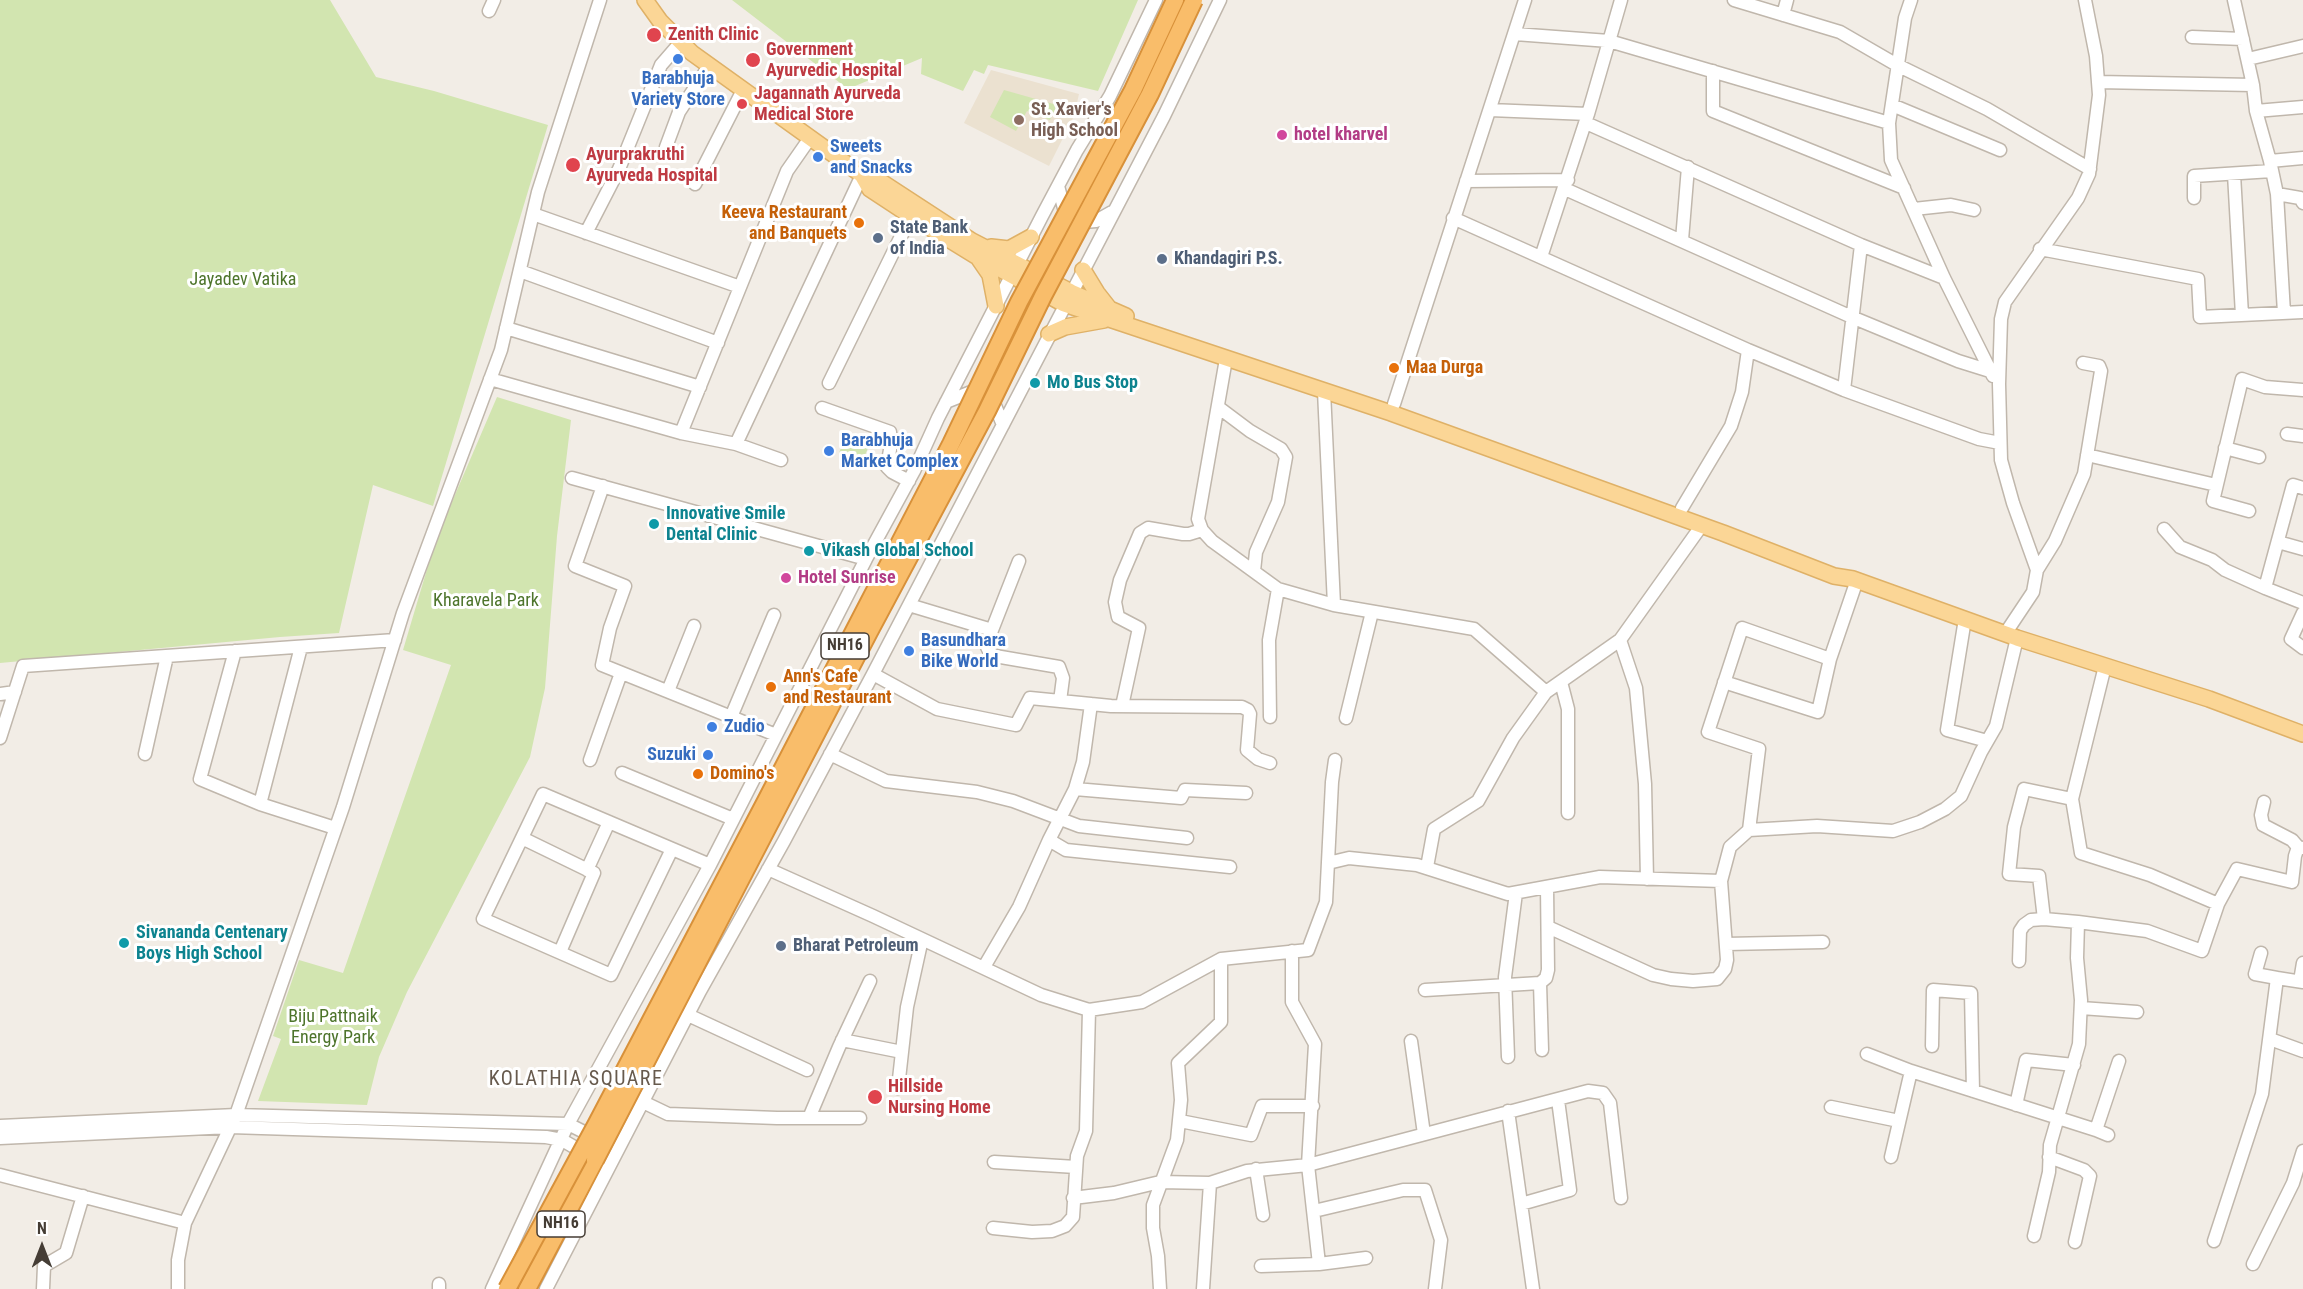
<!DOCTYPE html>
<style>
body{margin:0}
#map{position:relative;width:2303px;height:1289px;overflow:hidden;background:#f2ede6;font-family:"Roboto Condensed",sans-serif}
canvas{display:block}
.north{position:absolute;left:12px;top:1217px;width:60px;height:60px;-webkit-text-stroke:4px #fff;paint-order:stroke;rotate:0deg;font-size:16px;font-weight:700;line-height:24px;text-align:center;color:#453d35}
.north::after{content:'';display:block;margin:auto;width:21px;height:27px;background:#453d35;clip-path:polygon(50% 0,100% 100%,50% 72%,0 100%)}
</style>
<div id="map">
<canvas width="2303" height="1289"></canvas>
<div class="north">N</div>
</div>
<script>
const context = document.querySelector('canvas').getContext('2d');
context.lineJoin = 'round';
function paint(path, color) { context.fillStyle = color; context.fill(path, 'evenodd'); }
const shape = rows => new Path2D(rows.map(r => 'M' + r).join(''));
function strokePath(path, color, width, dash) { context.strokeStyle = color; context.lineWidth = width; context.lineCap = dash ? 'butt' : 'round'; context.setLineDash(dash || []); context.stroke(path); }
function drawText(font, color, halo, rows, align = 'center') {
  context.font = font + ' "Roboto Condensed",sans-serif'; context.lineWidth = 6; context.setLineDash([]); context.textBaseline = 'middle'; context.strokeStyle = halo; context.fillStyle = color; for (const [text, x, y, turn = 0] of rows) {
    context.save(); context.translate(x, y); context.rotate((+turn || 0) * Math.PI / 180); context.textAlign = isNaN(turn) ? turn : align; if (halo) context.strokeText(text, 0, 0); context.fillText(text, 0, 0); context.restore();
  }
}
paint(shape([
 [991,70,1079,94,1074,116,1049,166,964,123]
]), '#ebe1d0');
paint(shape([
 [0,0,330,0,376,77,434,91,548,125,433,506,373,485,339,633,280,637,0,663],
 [732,0,1138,0,1098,91,988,65,984,74,974,70,963,91,921,74,922,58,848,89],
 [1004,90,1057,105,1050,120,1027,111,1016,131,990,117],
 [497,397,571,420,557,536,545,688,530,757,407,992,379,1057,367,1105,258,1101,281,1039,273,1036,299,960,343,973,451,665,403,650,436,539],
 [844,440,868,448,861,465,839,453]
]), '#d2e5b0');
const minor = shape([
 [1734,0,1840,32,1897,65,1987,109,2090,169],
 [1911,0,1905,18,1889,123,1891,160,1944,278,1993,376],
 [2234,0,2253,85,2256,111,2270,161,2277,194,2300,198,2303,203],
 [489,11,494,0],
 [1783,15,1787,0],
 [1515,34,1609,41,1889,123],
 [2192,37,2243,39],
 [2248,59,2303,46],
 [1713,71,1713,111,1904,188],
 [2098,82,2253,85],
 [1892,105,2000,150],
 [1490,110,1588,114],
 [2256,111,2303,107],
 [1586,123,1861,245,1944,278],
 [666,147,679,112,709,66],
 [2270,161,2303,158],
 [2234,174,2242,315],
 [1466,181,1568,180],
 [695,184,743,90],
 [1058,186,1065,212,1073,218,1084,222,1096,221,1112,212],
 [1565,189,1854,318,1958,361,1990,371],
 [2277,194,2284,313],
 [2194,198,2194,176,2272,171],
 [1914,209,1951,205,1974,210],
 [533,214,740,287],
 [1453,218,1748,350,1844,390,1979,439,2000,443],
 [586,233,619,169,661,65,681,42],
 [1682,240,1688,167],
 [2040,249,2198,279,2200,317,2303,312],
 [1541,257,1588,114,1621,0],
 [520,271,718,343],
 [506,328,700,387],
 [1226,359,1198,519,1202,530,1212,541,1278,589,1334,605,1474,629,1546,692],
 [490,379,681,433,736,444,862,175],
 [829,383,911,216],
 [1844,390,1861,245],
 [1324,391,1334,605],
 [946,402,971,392,984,393,994,403,1003,425],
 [1394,404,1525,0],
 [1218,407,1250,431,1281,449,1286,457,1278,502,1256,552,1254,571],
 [822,408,890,432,891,444,887,467,892,472,909,481],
 [681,433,787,171,810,138],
 [2287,434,2303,436],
 [736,444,781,460],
 [2225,448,2259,457],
 [2087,455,2216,485],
 [572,478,866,559],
 [603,486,575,566,625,586,610,628,602,665,776,735],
 [2303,488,2293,485,2265,588,2303,603],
 [1682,508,1731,426,1742,392,1748,350],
 [2249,511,2213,501,2242,379,2265,387,2303,390],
 [2164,529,2180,547,2212,560,2225,570,2265,588],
 [2278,542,2303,549],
 [1019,561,992,630,987,647,990,653,995,656,1059,667,1063,678,1060,701],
 [2037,570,2055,541,2084,474,2101,371,2099,366,2083,363],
 [909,605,992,630],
 [2303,613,2291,639,2303,648],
 [1965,619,1947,730,1987,741],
 [2005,634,2033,592,2037,570,2013,503,2001,460,1999,384,2001,319,2005,302,2078,198,2089,174,2099,95,2096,56,2085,0],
 [235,651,200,779,260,804,335,828],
 [873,674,937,709,1016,725,1030,698,1111,706,1242,707,1248,710,1250,714,1247,750,1258,759,1270,763],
 [1561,682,1568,709,1568,813],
 [1724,682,1818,712,1830,659],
 [668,691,694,626],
 [0,694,15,692],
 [1091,704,1083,762,1075,789,1049,840,1066,850,1230,867],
 [1122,706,1139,628,1118,617,1115,602,1120,580,1140,533,1148,528,1183,534,1189,534,1202,530],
 [731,717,774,615],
 [1270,717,1269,640,1278,589],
 [1346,718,1372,612],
 [0,738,23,666,395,640],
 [145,754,167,656],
 [830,754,886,781,977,792,1013,801,1079,826,1187,838],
 [590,760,621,673],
 [622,773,733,819],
 [1075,789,1181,798,1185,790,1246,793],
 [2072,799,2105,666],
 [2264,802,2261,815,2263,825,2292,840,2298,847],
 [260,804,301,647],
 [1749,830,1759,749,1708,732,1742,628,1830,659,1857,580],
 [522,838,594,873,560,952],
 [672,849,611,975,483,919,543,794,710,865],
 [1328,863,1349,858,1417,865,1508,894,1600,877,1721,881,1730,847,1749,830,1817,826,1893,831,1920,822,1945,809,1961,796,1981,752,1996,726,2017,638],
 [1427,867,1434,829,1478,801,1513,738,1546,692,1620,640],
 [768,869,873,916,1041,995,1089,1010,1142,1002,1221,959,1308,950,1326,902,1332,782,1335,760],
 [587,870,609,822],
 [1647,879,1645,784,1636,688,1620,640,1702,525],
 [2078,922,2044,919,2039,876,2009,874,2014,827,2024,789,2072,799,2081,853,2150,875,2218,904],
 [1548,927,1653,975,1671,979,1693,981,1717,979,1725,969,1727,960,1721,881],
 [1726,944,1823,942],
 [1292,951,1292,1002,1315,1044,1308,1165,1588,1091,1603,1093,1610,1103,1621,1198],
 [2261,953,2255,974,2277,978],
 [2019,961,2020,931,2024,925,2031,920,2044,919],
 [984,967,1019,907,1049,840],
 [2300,981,2303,963],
 [1540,983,1542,1050],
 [1425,990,1540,983,1546,978,1548,970,1547,887],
 [2081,1008,2137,1012],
 [688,1015,807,1070],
 [2270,1039,2303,1051],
 [842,1040,902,1052],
 [1411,1041,1424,1134],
 [1932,1046,1933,990,1971,993,1973,1091],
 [1867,1054,1911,1071],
 [1508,1057,1505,977,1516,893],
 [898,1088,907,1007,922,939],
 [643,1102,668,1114,777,1118,860,1118],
 [2016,1105,2026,1060,2074,1065],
 [1831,1107,1899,1121],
 [1508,1111,1533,1289],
 [809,1118,839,1047,870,981],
 [1180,1121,1251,1135,1262,1106,1313,1106],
 [0,1126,236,1115,568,1124,598,1139],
 [2096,1130,2108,1135],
 [0,1138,230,1127,546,1137,562,1140,588,1155],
 [1891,1157,1911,1071,2096,1130,2119,1061],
 [2049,1157,2084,1170,2090,1176,2075,1242],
 [994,1162,1076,1167],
 [1256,1169,1263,1215],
 [0,1175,185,1223],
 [1073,1198,1114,1193,1160,1182,1210,1183,1247,1171,1308,1165,1319,1264,1366,1258],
 [1521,1204,1570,1190,1558,1100],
 [1314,1211,1403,1190,1425,1190,1441,1240,1435,1289],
 [993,1228,1032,1232,1052,1231,1065,1226,1073,1217,1077,1156,1086,1131,1089,1010],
 [2034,1236,2049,1172,2050,1145,2079,1044,2081,1000,2077,958,2078,922,2147,931,2202,951,2218,904,2237,869,2292,882,2295,856,2298,847,2303,848],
 [2214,1241,2262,1094,2277,978,2303,982],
 [2253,1264,2293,1183,2303,1151],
 [1261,1266,1319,1264],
 [43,1289,44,1266,66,1253,83,1196],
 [178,1289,178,1260,185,1223,236,1115,343,807,403,613,501,350,538,192,600,0],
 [439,1289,439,1284],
 [492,1289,568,1124,710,865,866,559,914,471,938,418,1042,216,1077,150,1110,96,1156,0],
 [546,1289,700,991,784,841,873,674,1164,116,1220,0],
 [1160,1289,1158,1256,1153,1228,1153,1205,1177,1140,1181,1100,1178,1063,1221,1022,1221,959],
 [1203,1289,1210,1183]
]);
const major = shape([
 [645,0,660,21,692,53,862,175,880,181,972,241,1071,292,1126,316],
 [862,175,870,189,911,216,976,256,1064,304,1391,413,1723,533,1834,576,1853,579,2017,638,2209,699,2303,734],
 [991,247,1009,249,1031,237],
 [979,259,990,275,996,306],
 [1083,270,1097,293,1108,307],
 [1049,334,1065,327,1104,320]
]);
const highway = shape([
 [527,1289,595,1160]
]);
strokePath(minor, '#c0b7ac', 15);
strokePath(major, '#dfb167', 18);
strokePath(highway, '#d8913a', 20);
strokePath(minor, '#fff', 12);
strokePath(major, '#fbd696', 15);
strokePath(highway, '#f9bd6a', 16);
const highwayBridge = shape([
 [595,1160,869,632,987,411,1043,296,1150,94,1194,0],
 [507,1289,596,1125,766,801,951,444,1019,302,1133,90,1175,0]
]);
strokePath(highwayBridge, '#d8913a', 20, []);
strokePath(highwayBridge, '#f9bd6a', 16);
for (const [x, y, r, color] of [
 [654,35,8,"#e0444e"],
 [678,59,6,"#3f7fe0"],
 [753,60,8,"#e0444e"],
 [742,104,6,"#e0444e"],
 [1019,120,6,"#8d6e63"],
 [1282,135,6,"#d1479c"],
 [818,157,6,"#3f7fe0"],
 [573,165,8,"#e0444e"],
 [859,223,6,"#e8710a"],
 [878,238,6,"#5c6f8a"],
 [1162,259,6,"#5c6f8a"],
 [1394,368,6,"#e8710a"],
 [1035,383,6,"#0f9aa8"],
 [829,451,6,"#3f7fe0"],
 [654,524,6,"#0f9aa8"],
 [809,551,6,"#0f9aa8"],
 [786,578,6,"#d1479c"],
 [909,651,6,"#3f7fe0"],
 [771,687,6,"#e8710a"],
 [712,727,6,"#3f7fe0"],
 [708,755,6,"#3f7fe0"],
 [698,774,6,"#e8710a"],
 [124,943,6,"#0f9aa8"],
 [781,946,6,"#5c6f8a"],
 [875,1097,8,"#e0444e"]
]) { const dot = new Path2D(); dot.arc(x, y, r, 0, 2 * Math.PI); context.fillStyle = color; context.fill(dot); strokePath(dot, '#fff', 2); }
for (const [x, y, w] of [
 [845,646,48],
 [561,1224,48]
]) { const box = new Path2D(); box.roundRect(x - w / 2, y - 13, w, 26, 4.5); context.fillStyle = '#fff'; context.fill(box); strokePath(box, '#453d35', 1.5); }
drawText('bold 16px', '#453d35', null, [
 ["NH16",845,646],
 ["NH16",561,1224]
]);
drawText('bold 18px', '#be3a42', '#fff', [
 ["Zenith Clinic",668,35],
 ["Government",766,50],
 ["Ayurvedic Hospital",766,71],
 ["Jagannath Ayurveda",754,94],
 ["Medical Store",754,115],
 ["Ayurprakruthi",586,155],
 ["Ayurveda Hospital",586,176],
 ["Hillside",888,1087],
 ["Nursing Home",888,1108]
], 'left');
drawText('bold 18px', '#366cbe', '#fff', [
 ["Barabhuja",678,79,"center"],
 ["Variety Store",678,100,"center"],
 ["Sweets",830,147],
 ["and Snacks",830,168],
 ["Barabhuja",841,441],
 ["Market Complex",841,462],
 ["Basundhara",921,641],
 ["Bike World",921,662],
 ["Zudio",724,727],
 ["Suzuki",696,755,"right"]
], 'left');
drawText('bold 18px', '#785e54', '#fff', [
 ["St. Xavier's",1031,110],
 ["High School",1031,131]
], 'left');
drawText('bold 18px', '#b23c85', '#fff', [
 ["hotel kharvel",1294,135],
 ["Hotel Sunrise",798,578]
], 'left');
drawText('bold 18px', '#c56008', '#fff', [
 ["Keeva Restaurant",847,213,"right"],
 ["and Banquets",847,234,"right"],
 ["Maa Durga",1406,368],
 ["Ann's Cafe",783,677],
 ["and Restaurant",783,698],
 ["Domino's",710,774]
], 'left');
drawText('bold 18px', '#4e5e75', '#fff', [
 ["State Bank",890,228],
 ["of India",890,249],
 ["Khandagiri P.S.",1174,259],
 ["Bharat Petroleum",793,946]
], 'left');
drawText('18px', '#4d742b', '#fff', [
 ["Jayadev Vatika",243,280],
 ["Kharavela Park",486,601],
 ["Biju Pattnaik",333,1017],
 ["Energy Park",333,1038]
]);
drawText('bold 18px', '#0d838f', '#fff', [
 ["Mo Bus Stop",1047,383],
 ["Innovative Smile",666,514],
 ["Dental Clinic",666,535],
 ["Vikash Global School",821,551],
 ["Sivananda Centenary",136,933],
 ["Boys High School",136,954]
], 'left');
context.letterSpacing = '1.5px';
drawText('20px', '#675a4d', '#fff', [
 ["KOLATHIA SQUARE",576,1080]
]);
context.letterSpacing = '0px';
</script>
